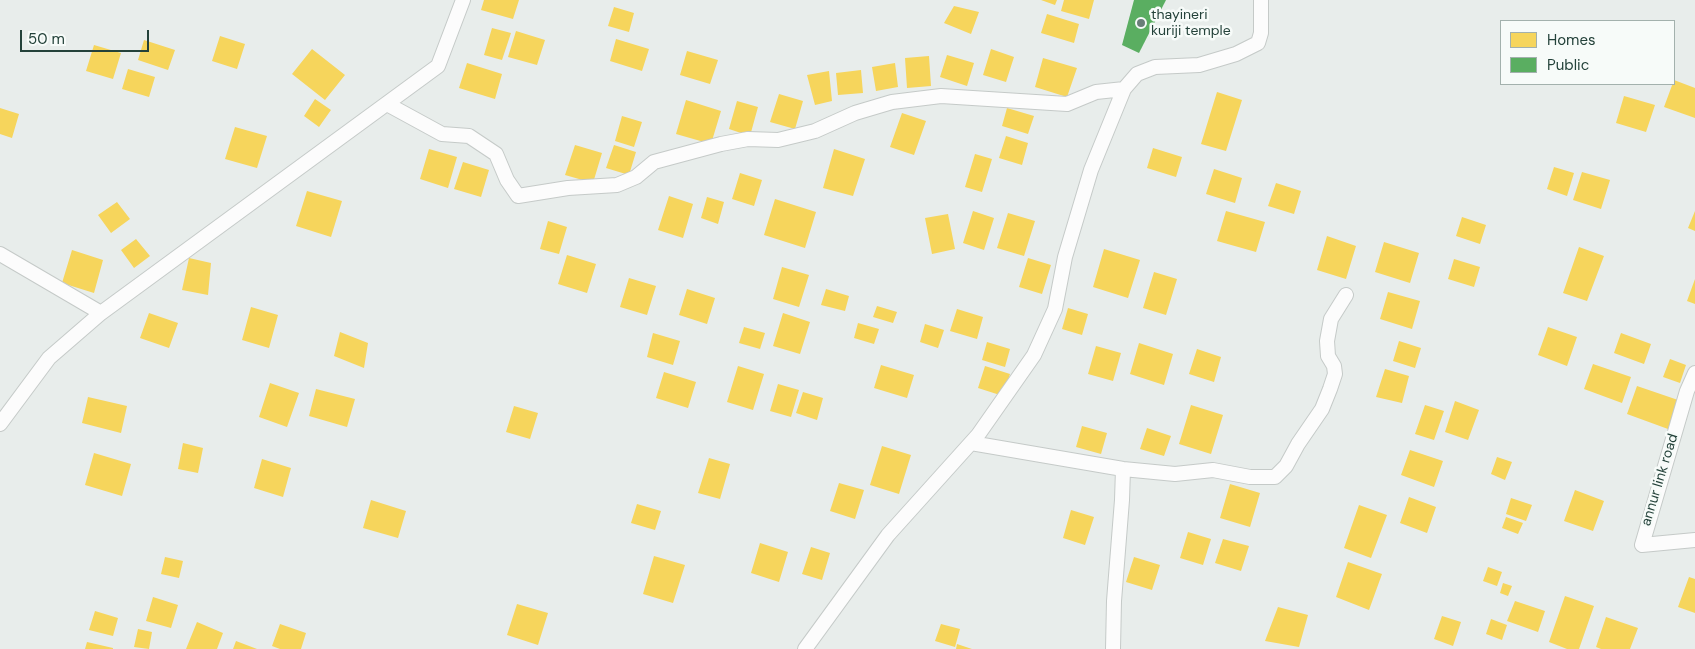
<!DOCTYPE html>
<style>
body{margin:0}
#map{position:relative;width:1695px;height:649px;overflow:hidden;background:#e8edeb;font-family:"DM Sans",sans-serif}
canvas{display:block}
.legend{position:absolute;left:1500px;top:20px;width:175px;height:65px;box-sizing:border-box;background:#f7fbf9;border:1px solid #a3b1ad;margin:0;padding:6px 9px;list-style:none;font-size:15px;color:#24423a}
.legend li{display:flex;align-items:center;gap:10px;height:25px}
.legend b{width:25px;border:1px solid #a3b1ad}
.scale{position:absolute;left:20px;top:30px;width:129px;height:22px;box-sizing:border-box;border:2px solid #24423a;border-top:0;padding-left:6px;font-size:15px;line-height:18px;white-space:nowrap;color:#24423a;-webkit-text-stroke:4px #f7fbf9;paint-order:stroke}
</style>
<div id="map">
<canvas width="1695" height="649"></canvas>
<ul class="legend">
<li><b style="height:14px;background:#f6d55c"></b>Homes</li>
<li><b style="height:14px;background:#5aae61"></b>Public</li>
</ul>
<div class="scale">50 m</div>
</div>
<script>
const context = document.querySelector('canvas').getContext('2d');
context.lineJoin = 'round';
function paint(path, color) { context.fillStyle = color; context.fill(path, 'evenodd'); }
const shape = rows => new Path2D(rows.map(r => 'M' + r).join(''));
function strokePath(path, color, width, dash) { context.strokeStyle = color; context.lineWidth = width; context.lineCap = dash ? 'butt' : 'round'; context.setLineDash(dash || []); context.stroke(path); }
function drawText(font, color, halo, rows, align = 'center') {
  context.font = font + ' "DM Sans",sans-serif'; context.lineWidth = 5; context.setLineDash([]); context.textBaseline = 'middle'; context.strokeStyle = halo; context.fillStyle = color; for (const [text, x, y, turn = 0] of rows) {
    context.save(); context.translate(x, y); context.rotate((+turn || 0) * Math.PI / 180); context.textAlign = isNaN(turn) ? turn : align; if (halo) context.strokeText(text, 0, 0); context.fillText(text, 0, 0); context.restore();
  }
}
paint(shape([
 [484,0,519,0,513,19,481,10],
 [1041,0,1057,0,1055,5],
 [1064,0,1094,0,1089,19,1061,11],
 [954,6,979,12,971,34,944,23],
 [614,7,634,13,629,32,608,26],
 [1047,14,1079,24,1074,43,1041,33],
 [492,28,511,33,502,60,484,55],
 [516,31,545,40,537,65,508,57],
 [220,36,245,44,237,69,212,61],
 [616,39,649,49,642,71,610,61],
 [144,40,175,50,168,70,138,60],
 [94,45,121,53,113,79,86,71],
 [312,49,345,75,325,100,292,74],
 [991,49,1014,57,1006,82,983,75],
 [687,51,718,60,710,84,680,75],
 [947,55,974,63,967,86,940,77],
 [929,56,931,86,907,88,905,58],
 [1043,58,1077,68,1067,97,1035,87],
 [467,63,502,74,495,99,459,88],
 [895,63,898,87,876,91,872,67],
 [128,69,155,77,149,97,122,89],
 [861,70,863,93,838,95,836,73],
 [829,71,832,101,815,105,807,75],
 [1674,80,1695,88,1695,118,1664,107],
 [1217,92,1242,100,1226,151,1201,144],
 [779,94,803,101,795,129,770,122],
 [1624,96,1655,105,1646,132,1616,123],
 [315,99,331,110,319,127,304,116],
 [686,100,721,111,711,144,676,134],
 [737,101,758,107,750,136,729,129],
 [0,108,19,114,12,138,0,134],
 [1007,108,1034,116,1028,134,1002,126],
 [902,113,926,121,914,155,890,147],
 [622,116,642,122,634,147,615,141],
 [235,127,267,136,257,168,225,159],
 [1006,136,1028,143,1022,165,999,158],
 [575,145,602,153,593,183,565,175],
 [614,145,636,152,629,175,606,168],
 [1153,148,1182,157,1176,177,1147,168],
 [429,149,457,157,448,188,420,179],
 [834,149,865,159,853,196,823,188],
 [975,154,992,159,982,192,965,187],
 [463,162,489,170,481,197,454,189],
 [1554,167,1574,173,1567,196,1547,189],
 [1214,169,1242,178,1235,203,1206,194],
 [1582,172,1610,180,1601,209,1573,200],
 [740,173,762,180,754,206,732,199],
 [1276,183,1301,191,1294,214,1268,206],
 [307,191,342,201,331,237,296,226],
 [669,196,693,204,683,238,658,230],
 [707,197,724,202,718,224,701,218],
 [775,199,816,212,805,248,764,235],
 [117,202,130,219,111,233,98,215],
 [973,211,994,218,984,250,963,243],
 [1226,211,1265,222,1256,252,1217,241],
 [1695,211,1695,231,1688,228],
 [1008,213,1035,221,1024,256,997,248],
 [948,214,955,249,932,254,925,218],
 [1462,217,1486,225,1480,244,1456,236],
 [548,221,567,227,559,254,540,249],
 [1327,236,1356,246,1346,279,1317,270],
 [136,239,150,256,134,268,121,250],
 [1384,242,1419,253,1410,283,1375,272],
 [1579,247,1604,256,1587,301,1563,293],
 [1104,249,1140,260,1128,298,1093,287],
 [72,250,103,260,94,293,62,283],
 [567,255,596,264,587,293,558,284],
 [189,258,211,263,208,295,182,290],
 [1028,258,1051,265,1042,294,1019,287],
 [1454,259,1480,267,1474,287,1448,279],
 [782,267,809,275,799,307,773,299],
 [1154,272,1177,279,1166,315,1143,308],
 [629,278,656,286,647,315,620,307],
 [1695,279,1695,304,1687,301],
 [687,289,715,298,707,324,679,315],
 [826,289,849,296,845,311,821,305],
 [1388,292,1420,301,1412,329,1380,319],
 [877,306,897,312,893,323,873,317],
 [251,307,278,315,269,348,242,340],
 [1068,308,1088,314,1082,335,1062,329],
 [957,309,983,317,977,339,950,331],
 [149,313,178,323,169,348,140,338],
 [783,313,810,322,800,354,773,346],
 [858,323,879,329,874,344,854,338],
 [925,324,944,330,938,348,920,342],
 [744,327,765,333,760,349,739,343],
 [1548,327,1577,337,1567,366,1538,355],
 [340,332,368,343,364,368,334,356],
 [653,333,680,341,673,365,647,357],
 [1621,333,1651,344,1644,364,1614,353],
 [1399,341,1421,348,1415,368,1393,361],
 [987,342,1010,349,1005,367,982,360],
 [1139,343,1173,354,1164,385,1130,374],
 [1096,346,1121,353,1113,381,1088,374],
 [1197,349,1221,357,1214,382,1189,374],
 [1670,359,1686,365,1680,383,1663,377],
 [1593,364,1631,377,1622,403,1584,389],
 [881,365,914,375,907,398,874,388],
 [738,366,764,374,753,410,727,402],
 [985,366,1010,374,1003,396,978,388],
 [1385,369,1409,376,1402,403,1376,397],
 [664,372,696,382,688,408,656,398],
 [270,383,299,393,287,427,259,417],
 [778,384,799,390,791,417,770,411],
 [1637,386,1678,400,1668,429,1627,414],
 [316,389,355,399,347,427,309,416],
 [803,392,823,398,817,420,796,413],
 [88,397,127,406,121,433,82,423],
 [1455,401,1479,410,1468,440,1445,432],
 [1191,405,1223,415,1211,454,1179,444],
 [1425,405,1444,411,1434,440,1415,434],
 [514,406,538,413,530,439,506,432],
 [1082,426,1107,433,1101,454,1076,447],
 [1147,428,1171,436,1164,456,1140,449],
 [183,443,203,448,198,473,178,469],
 [882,446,911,455,899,494,870,485],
 [1410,450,1443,461,1434,487,1401,475],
 [94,453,131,464,122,496,85,485],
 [1497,457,1512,462,1505,480,1491,474],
 [709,458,730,464,720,499,698,493],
 [262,459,291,468,283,497,254,488],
 [839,483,864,490,855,519,830,511],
 [1230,484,1260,493,1250,527,1220,518],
 [1575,490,1604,501,1593,531,1564,521],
 [1409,497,1436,507,1427,533,1400,523],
 [1511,498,1532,505,1526,521,1506,514],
 [371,500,406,511,398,538,363,528],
 [637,504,661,511,655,530,631,523],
 [1359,505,1387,515,1371,558,1344,548],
 [1071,510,1094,517,1085,545,1063,538],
 [1506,517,1523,523,1518,534,1502,528],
 [1188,532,1211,539,1203,565,1180,558],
 [1223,539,1249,546,1241,571,1215,563],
 [760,543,788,552,779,582,751,573],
 [811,547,830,553,822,580,802,574],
 [654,556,685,565,673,603,643,594],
 [165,557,183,561,179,578,161,574],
 [1134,557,1160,565,1152,590,1126,582],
 [1348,562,1382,574,1369,610,1336,597],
 [1488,567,1502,572,1497,586,1483,581],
 [1689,577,1695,579,1695,613,1678,607],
 [1503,583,1512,586,1508,596,1500,593],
 [1565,596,1594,606,1579,649,1567,649,1549,642],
 [153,597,178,605,171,628,146,621],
 [1515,601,1545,611,1538,632,1507,621],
 [517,604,548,613,538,645,507,635],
 [1278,607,1308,615,1299,647,1265,641],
 [95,611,118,618,113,636,89,630],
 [1442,616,1461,622,1453,646,1434,639],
 [1606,617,1638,628,1630,649,1601,649,1596,647],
 [1491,619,1507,625,1502,640,1486,634],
 [197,622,223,633,217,649,186,649],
 [280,624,306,633,301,649,280,649,272,646],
 [941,624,960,629,955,647,935,641],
 [138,629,152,632,149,649,134,647],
 [236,641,257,649,233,649],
 [87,642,113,648,113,649,85,649],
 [957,644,972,649,956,649]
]), '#f6d55c');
paint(shape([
 [1134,0,1166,0,1139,53,1122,45]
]), '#5aae61');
const minor = shape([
 [387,104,442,134,469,136,496,154,507,180,518,196,568,188,617,185,636,177,654,162,721,144,748,139,778,140,815,131,855,113,892,102,941,96,1067,104,1096,92,1124,89],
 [0,254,101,313],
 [1695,373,1687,391,1642,545,1695,540],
 [0,424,49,358,101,313,438,66,463,0],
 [971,443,1123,469,1175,474,1213,470,1250,477,1275,477,1286,466,1298,444,1322,409,1330,389,1335,374,1334,366,1328,356,1327,341,1331,319,1346,295],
 [805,649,888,535,978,435,1034,355,1055,309,1065,257,1091,170,1124,89,1137,74,1155,67,1199,65,1236,54,1258,43,1261,33,1261,0],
 [1113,649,1114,601,1122,500,1123,469]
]);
strokePath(minor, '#c5cac8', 16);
strokePath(minor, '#fcfcfc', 14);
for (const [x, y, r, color] of [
 [1141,23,5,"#697e78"]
]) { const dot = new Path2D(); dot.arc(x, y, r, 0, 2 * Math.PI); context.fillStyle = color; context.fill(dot); strokePath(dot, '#f7fbf9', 2); }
drawText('14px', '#24423a', '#f7fbf9', [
 ["thayineri",1151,15],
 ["kuriji temple",1151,31]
], 'left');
drawText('14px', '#24423a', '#f7fbf9', [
 ["annur link road",1660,480,-73]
]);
</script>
